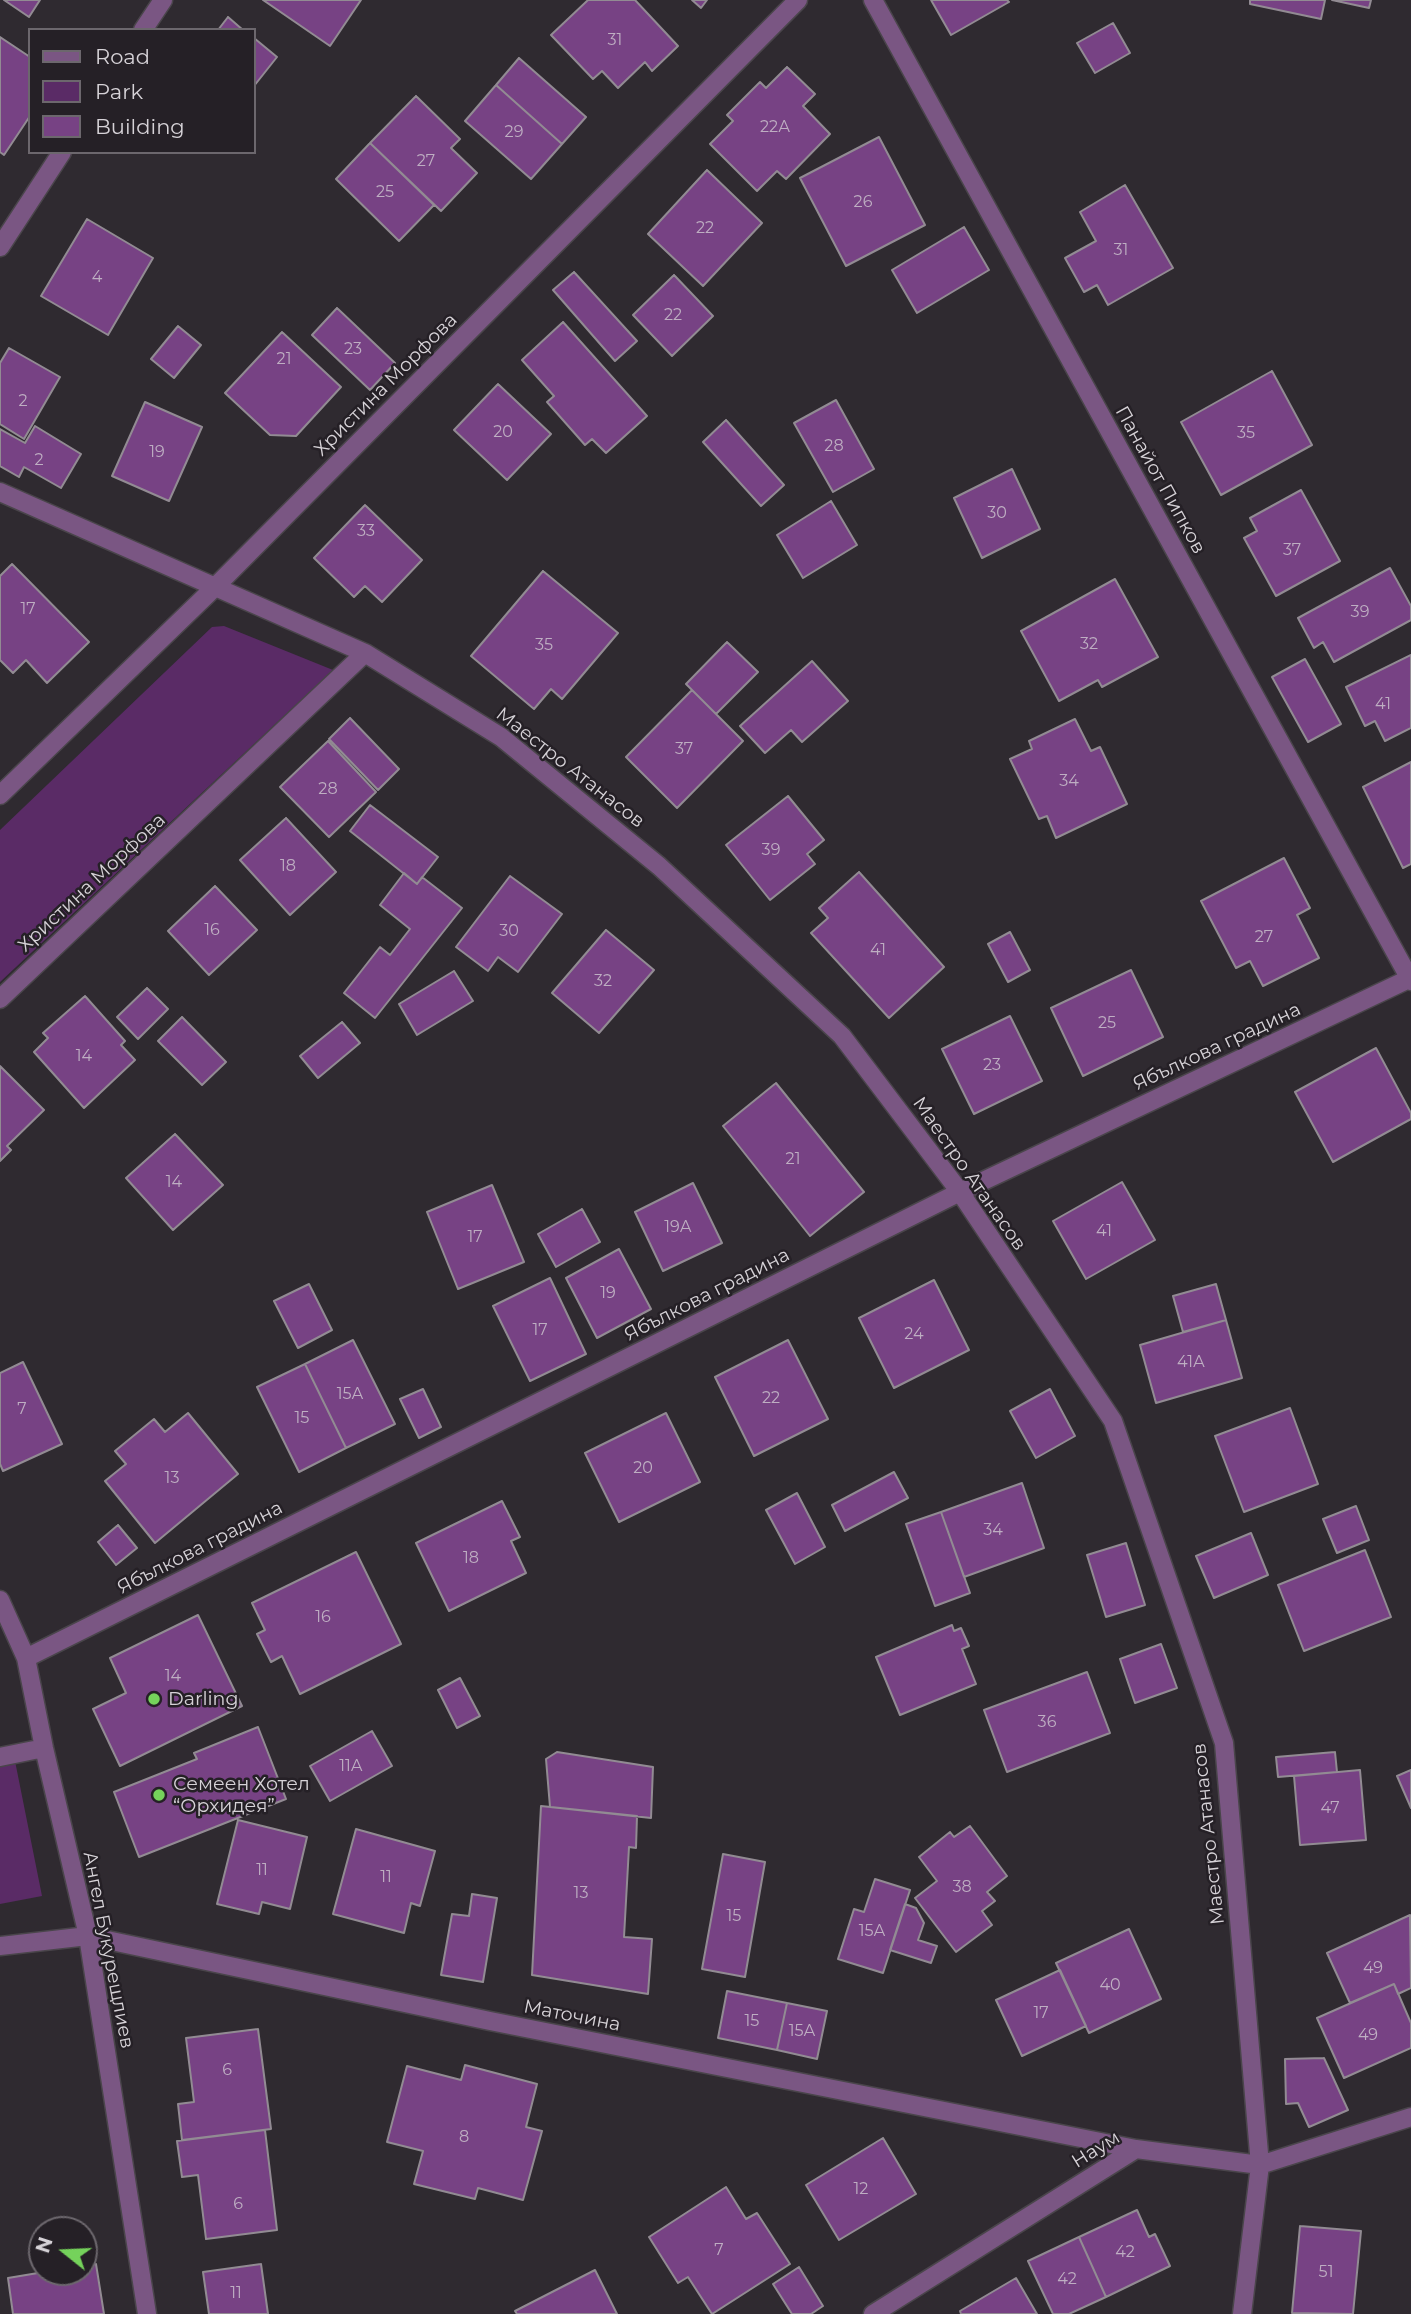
<!DOCTYPE html>
<meta charset="utf-8">
<style>
body{margin:0}
#map{position:relative;width:1411px;height:2314px;overflow:hidden;background:#2f2a30;font-family:Montserrat,sans-serif}
canvas{display:block}
.legend{position:absolute;left:28px;top:28px;width:228px;height:126px;box-sizing:border-box;background:#252026;border:2px solid #6c676d;margin:0;padding:9px 12px;list-style:none;font-size:21px;color:#d6d2d7}
.legend li{display:flex;align-items:center;gap:14px;height:35px}
.legend b{width:35px;border:2px solid #6c676d}
.north{position:absolute;left:28px;top:2216px;width:70px;height:70px;box-sizing:border-box;background:#252026;border:2px solid #6c676d;border-radius:50%;rotate:288deg;font-size:19px;font-weight:700;line-height:28px;text-align:center;color:#d6d2d7}
.north::after{content:'';display:block;margin:auto;width:24px;height:32px;background:#75d25b;clip-path:polygon(50% 0,100% 100%,50% 72%,0 100%)}
</style>
<div id="map">
<canvas width="1411" height="2314"></canvas>
<ul class="legend">
<li><b style="height:9px;background:#7a5683"></b>Road</li>
<li><b style="height:19px;background:#5a2b66"></b>Park</li>
<li><b style="height:19px;background:#774284"></b>Building</li>
</ul>
<div class="north">N</div>
</div>
<script>
const context = document.querySelector('canvas').getContext('2d');
context.lineJoin = 'round';
function paint(path, color) { context.fillStyle = color; context.fill(path, 'evenodd'); }
const shape = rows => new Path2D(rows.map(r => 'M' + r).join(''));
function strokePath(path, color, width, dash) { context.strokeStyle = color; context.lineWidth = width; context.lineCap = dash ? 'butt' : 'round'; context.setLineDash(dash || []); context.stroke(path); }
function drawText(font, color, halo, rows, align = 'center') {
  context.font = font + ' Montserrat,sans-serif'; context.lineWidth = 5; context.setLineDash([]); context.textBaseline = 'middle'; context.strokeStyle = halo; context.fillStyle = color; for (const [text, x, y, turn = 0] of rows) {
    context.save(); context.translate(x, y); context.rotate((+turn || 0) * Math.PI / 180); context.textAlign = isNaN(turn) ? turn : align; if (halo) context.strokeText(text, 0, 0); context.fillText(text, 0, 0); context.restore();
  }
}
paint(shape([
 [224,626,333,670,0,982,0,830,212,627],
 [15,1761,42,1896,0,1904,0,1764]
]), '#5a2b66');
const building = shape([
 [4,0,40,0,29,17,4,0],
 [263,0,361,0,330,46,263,0],
 [588,0,635,0,678,46,652,71,645,62,618,88,602,71,593,79,551,35,588,0],
 [692,0,707,0,701,8,692,0],
 [931,0,1007,0,1009,2,951,35,931,0],
 [1250,0,1325,0,1321,19,1250,4,1250,0],
 [1332,0,1371,0,1369,8,1332,0],
 [228,17,243,30,218,30,228,17],
 [1113,23,1130,53,1095,73,1077,43,1113,23],
 [0,37,30,57,30,116,4,155,0,152,0,37],
 [254,38,277,57,254,86,254,38],
 [519,58,586,117,562,144,496,85,519,58],
 [787,67,815,94,803,106,830,134,786,179,777,171,757,191,710,144,733,121,727,115,760,82,766,88,787,67],
 [496,85,562,144,531,179,465,121,496,85],
 [416,96,460,139,451,148,477,173,441,211,370,143,416,96],
 [879,137,925,225,846,266,800,178,879,137],
 [370,143,434,205,399,241,336,179,370,143],
 [707,170,762,223,703,286,648,234,707,170],
 [1125,185,1173,268,1108,305,1097,285,1084,292,1065,258,1096,241,1080,212,1125,185],
 [87,219,153,258,108,335,41,296,87,219],
 [964,227,989,270,917,313,892,270,964,227],
 [574,272,637,341,615,361,553,290,574,272],
 [674,275,713,316,672,356,633,315,674,275],
 [337,308,395,363,370,390,312,335,337,308],
 [563,322,647,416,606,453,592,439,585,445,547,402,554,396,522,360,563,322],
 [178,326,201,345,174,378,151,359,178,326],
 [282,332,341,387,296,436,270,435,225,393,282,332],
 [9,348,60,377,24,439,0,424,0,363,9,348],
 [1272,371,1312,445,1221,495,1181,422,1272,371],
 [498,384,551,434,507,480,454,430,498,384],
 [836,400,874,469,833,492,794,423,836,400],
 [145,402,202,427,169,501,112,476,145,402],
 [726,420,784,485,761,506,703,442,726,420],
 [35,426,81,454,61,488,24,467,19,477,0,466,0,429,25,443,35,426],
 [1012,469,1040,529,982,558,954,498,1012,469],
 [1301,490,1340,561,1276,596,1244,538,1257,531,1250,518,1301,490],
 [831,501,857,545,803,578,777,535,831,501],
 [365,505,422,560,382,602,365,586,354,597,314,558,365,505],
 [12,564,89,642,47,683,26,660,13,673,0,660,0,576,12,564],
 [1390,568,1411,606,1411,620,1334,662,1323,642,1314,648,1298,618,1390,568],
 [543,571,618,633,562,699,551,689,534,709,471,656,543,571],
 [1115,579,1158,657,1102,687,1098,680,1059,701,1021,631,1115,579],
 [727,642,758,672,716,714,686,684,727,642],
 [1411,655,1411,728,1385,741,1375,721,1365,726,1346,687,1411,655],
 [1305,659,1341,724,1308,742,1272,677,1305,659],
 [812,661,848,701,802,742,791,730,765,753,740,726,812,661],
 [692,690,743,741,677,808,626,757,692,690],
 [350,718,399,769,378,790,329,739,350,718],
 [1075,719,1091,751,1100,747,1127,804,1056,838,1047,816,1039,819,1010,759,1032,749,1029,741,1075,719],
 [328,741,376,792,329,837,280,787,328,741],
 [1411,762,1411,864,1403,868,1363,787,1411,762],
 [788,796,824,840,807,854,815,864,770,900,726,845,788,796],
 [370,805,438,857,417,884,350,831,370,805],
 [286,818,336,872,290,915,240,860,286,818],
 [1284,858,1310,908,1297,915,1319,958,1263,986,1250,961,1236,968,1201,901,1284,858],
 [859,872,944,967,889,1018,811,933,828,918,819,908,859,872],
 [404,873,417,884,422,877,462,908,375,1018,344,993,380,947,390,955,410,929,380,905,404,873],
 [510,876,562,914,518,972,498,957,488,971,456,947,510,876],
 [215,886,257,930,209,975,168,931,215,886],
 [606,930,654,970,599,1033,552,993,606,930],
 [1010,932,1030,970,1008,982,988,944,1010,932],
 [1131,970,1163,1037,1083,1076,1051,1008,1131,970],
 [454,971,473,1001,417,1035,399,1004,454,971],
 [147,988,168,1009,138,1039,117,1017,147,988],
 [85,996,125,1041,121,1045,135,1060,84,1108,34,1052,48,1038,43,1033,85,996],
 [1010,1016,1042,1081,974,1114,942,1049,1010,1016],
 [182,1017,226,1062,202,1085,158,1041,182,1017],
 [342,1022,360,1043,318,1078,300,1056,342,1022],
 [1376,1048,1411,1113,1411,1119,1333,1162,1295,1092,1376,1048],
 [0,1066,44,1110,7,1146,11,1150,0,1161,0,1066],
 [776,1083,864,1192,810,1236,723,1126,776,1083],
 [175,1134,223,1185,173,1230,126,1178,175,1134],
 [1122,1182,1155,1240,1086,1279,1053,1221,1122,1182],
 [693,1183,722,1243,663,1271,635,1212,693,1183],
 [492,1185,524,1262,458,1289,427,1212,492,1185],
 [582,1209,600,1242,556,1267,538,1234,582,1209],
 [619,1249,651,1309,597,1338,566,1278,619,1249],
 [550,1278,586,1354,530,1381,493,1306,550,1278],
 [934,1280,969,1350,894,1388,859,1318,934,1280],
 [309,1284,332,1330,298,1348,274,1301,309,1284],
 [1216,1284,1226,1320,1183,1332,1173,1296,1216,1284],
 [1226,1320,1242,1378,1156,1403,1140,1345,1226,1320],
 [353,1340,395,1424,346,1448,305,1364,353,1340],
 [788,1340,828,1419,754,1456,715,1377,788,1340],
 [23,1362,62,1444,3,1471,0,1464,0,1373,23,1362],
 [305,1364,346,1448,299,1472,257,1387,305,1364],
 [423,1389,441,1427,419,1438,400,1399,423,1389],
 [1050,1389,1075,1436,1036,1458,1010,1411,1050,1389],
 [1290,1408,1318,1484,1244,1512,1215,1436,1290,1408],
 [188,1413,238,1474,155,1543,105,1481,126,1464,115,1451,154,1419,165,1432,188,1413],
 [666,1413,700,1482,619,1522,585,1453,666,1413],
 [894,1472,908,1498,845,1531,832,1505,894,1472],
 [1022,1483,1044,1548,964,1577,941,1512,1022,1483],
 [797,1493,825,1547,795,1564,766,1510,797,1493],
 [502,1501,520,1537,511,1541,526,1573,449,1611,416,1543,502,1501],
 [1356,1506,1369,1540,1337,1553,1323,1519,1356,1506],
 [941,1512,970,1593,935,1606,906,1524,941,1512],
 [118,1525,137,1548,116,1565,98,1542,118,1525],
 [1251,1533,1268,1575,1214,1598,1196,1556,1251,1533],
 [1126,1543,1145,1605,1106,1617,1087,1555,1126,1543],
 [1365,1550,1391,1617,1304,1651,1278,1585,1365,1550],
 [356,1552,401,1644,300,1694,282,1656,271,1662,257,1634,265,1630,252,1603,356,1552],
 [198,1615,242,1706,120,1766,93,1709,126,1693,110,1658,198,1615],
 [952,1625,954,1631,961,1628,969,1646,962,1649,976,1684,900,1715,876,1657,952,1625],
 [1161,1644,1177,1688,1135,1703,1120,1659,1161,1644],
 [1087,1672,1110,1733,1007,1772,984,1710,1087,1672],
 [460,1678,480,1716,457,1728,438,1690,460,1678],
 [258,1727,286,1799,139,1857,114,1792,197,1759,194,1753,258,1727],
 [372,1731,392,1766,330,1801,310,1766,372,1731],
 [557,1752,653,1767,651,1818,550,1807,546,1759,557,1752],
 [1335,1752,1337,1772,1278,1777,1276,1757,1335,1752],
 [1360,1770,1366,1840,1300,1845,1294,1776,1360,1770],
 [1411,1770,1411,1808,1397,1776,1411,1770],
 [541,1806,637,1816,636,1848,629,1847,624,1937,652,1939,648,1994,532,1975,541,1806],
 [238,1820,307,1837,290,1909,262,1902,259,1914,217,1904,238,1820],
 [970,1826,1007,1876,987,1892,995,1901,982,1911,992,1925,956,1952,915,1898,937,1881,919,1857,950,1832,954,1837,970,1826],
 [356,1829,435,1851,420,1906,411,1903,404,1933,333,1914,356,1829],
 [723,1854,765,1862,745,1977,702,1969,723,1854],
 [875,1879,910,1890,883,1973,838,1959,854,1909,864,1912,875,1879],
 [472,1894,497,1898,483,1982,441,1975,452,1914,469,1916,472,1894],
 [905,1904,916,1908,924,1923,918,1940,937,1946,931,1963,890,1950,905,1904],
 [1410,1915,1411,1988,1398,1994,1394,1984,1350,2003,1327,1953,1410,1915],
 [1129,1929,1161,1999,1089,2033,1056,1963,1129,1929],
 [1060,1970,1086,2026,1022,2056,996,2000,1060,1970],
 [1394,1984,1411,2023,1411,2048,1344,2078,1317,2018,1394,1984],
 [727,1991,787,2003,777,2050,718,2038,727,1991],
 [787,2003,827,2011,817,2059,777,2050,787,2003],
 [258,2029,271,2129,182,2140,178,2104,194,2102,186,2038,258,2029],
 [1324,2058,1348,2110,1309,2127,1298,2103,1286,2104,1285,2059,1324,2058],
 [465,2065,537,2084,526,2127,542,2131,523,2200,478,2188,475,2199,414,2184,423,2151,387,2142,407,2066,461,2080,465,2065],
 [265,2130,277,2230,206,2239,198,2175,182,2177,177,2141,265,2130],
 [883,2138,916,2194,839,2240,806,2185,883,2138],
 [726,2187,746,2219,757,2213,790,2264,712,2314,688,2277,678,2283,649,2237,726,2187],
 [1137,2210,1149,2237,1155,2234,1170,2266,1106,2297,1079,2237,1137,2210],
 [1300,2226,1361,2231,1353,2314,1292,2313,1300,2226],
 [1079,2237,1106,2297,1069,2314,1053,2314,1028,2261,1079,2237],
 [96,2264,104,2314,13,2314,8,2278,44,2272,84,2272,84,2266,96,2264],
 [261,2264,268,2314,209,2314,203,2272,261,2264],
 [799,2267,823,2306,811,2314,792,2314,773,2284,799,2267],
 [595,2270,617,2314,517,2314,515,2311,595,2270],
 [1016,2278,1037,2314,961,2314,960,2311,1016,2278]
]);
paint(building, '#774284');
strokePath(building, '#928b93', 2);
const street = shape([
 [873,0,1411,981],
 [143,30,163,0],
 [0,247,62,152],
 [0,492,365,653,501,737,659,866,842,1036,960,1192,1113,1421,1224,1743,1260,2165,1242,2314],
 [0,795,214,588,798,0],
 [0,999,365,653],
 [0,1600,26,1658,44,1748,88,1936,147,2314],
 [26,1658,960,1192,1411,978],
 [0,1757,44,1748],
 [0,1946,88,1936,490,2021,1136,2149],
 [873,2314,1136,2149,1260,2165,1411,2117]
]);
strokePath(street, '#4a454b', 21);
strokePath(street, '#7a5683', 18);
for (const [x, y, r, color] of [
 [154,1699,7,"#75d25b"],
 [159,1795,7,"#75d25b"]
]) { const dot = new Path2D(); dot.arc(x, y, r, 0, 2 * Math.PI); context.fillStyle = color; context.fill(dot); strokePath(dot, '#252026', 2.5); }
drawText('16px', '#beaec2', null, [
 ["31",615,40],
 ["22А",775,127],
 ["29",514,132],
 ["27",426,161],
 ["25",385,192],
 ["26",863,202],
 ["22",705,228],
 ["31",1121,250],
 ["4",97,277],
 ["22",673,315],
 ["23",353,349],
 ["21",284,359],
 ["2",23,401],
 ["20",503,432],
 ["35",1246,433],
 ["28",834,446],
 ["19",157,452],
 ["2",39,460],
 ["30",997,513],
 ["33",366,531],
 ["37",1292,550],
 ["17",28,609],
 ["39",1360,612],
 ["32",1089,644],
 ["35",544,645],
 ["41",1383,704],
 ["37",684,749],
 ["34",1069,781],
 ["28",328,789],
 ["39",771,850],
 ["18",288,866],
 ["16",212,930],
 ["30",509,931],
 ["27",1264,937],
 ["41",878,950],
 ["32",603,981],
 ["25",1107,1023],
 ["14",84,1056],
 ["23",992,1065],
 ["21",793,1159],
 ["14",174,1182],
 ["19А",678,1227],
 ["41",1104,1231],
 ["17",475,1237],
 ["19",608,1293],
 ["17",540,1330],
 ["24",914,1334],
 ["41А",1191,1362],
 ["15А",350,1394],
 ["22",771,1398],
 ["7",22,1409],
 ["15",302,1418],
 ["20",643,1468],
 ["13",172,1478],
 ["34",993,1530],
 ["18",471,1558],
 ["16",323,1617],
 ["14",173,1676],
 ["36",1047,1722],
 ["11А",351,1766],
 ["47",1330,1808],
 ["11",262,1870],
 ["11",386,1877],
 ["38",962,1887],
 ["13",581,1893],
 ["15",734,1916],
 ["15А",872,1931],
 ["49",1373,1968],
 ["40",1110,1985],
 ["17",1041,2013],
 ["15",752,2021],
 ["15А",802,2031],
 ["49",1368,2035],
 ["6",227,2070],
 ["8",464,2137],
 ["12",861,2189],
 ["6",238,2204],
 ["7",719,2250],
 ["42",1125,2252],
 ["51",1326,2272],
 ["42",1067,2279],
 ["11",236,2293]
]);
drawText('19px', '#d6d2d7', '#252026', [
 ["Христина Морфова",386,385,-45],
 ["Панайот Пипков",1160,480,61],
 ["Маестро Атанасов",570,768,38],
 ["Христина Морфова",92,883,-43],
 ["Ябълкова градина",1217,1047,-25],
 ["Маестро Атанасов",969,1174,55],
 ["Ябълкова градина",707,1295,-27],
 ["Ябълкова градина",200,1548,-27],
 ["Маестро Атанасов",1209,1834,-96],
 ["Ангел Букурещлиев",108,1950,79],
 ["Маточина",572,2016,11],
 ["Наум",1096,2150,-32]
]);
drawText('19px', '#d6d2d7', '#252026', [
 ["Darling",168,1699],
 ["Семеен Хотел",173,1784],
 ["“Орхидея”",173,1806]
], 'left');
</script>
